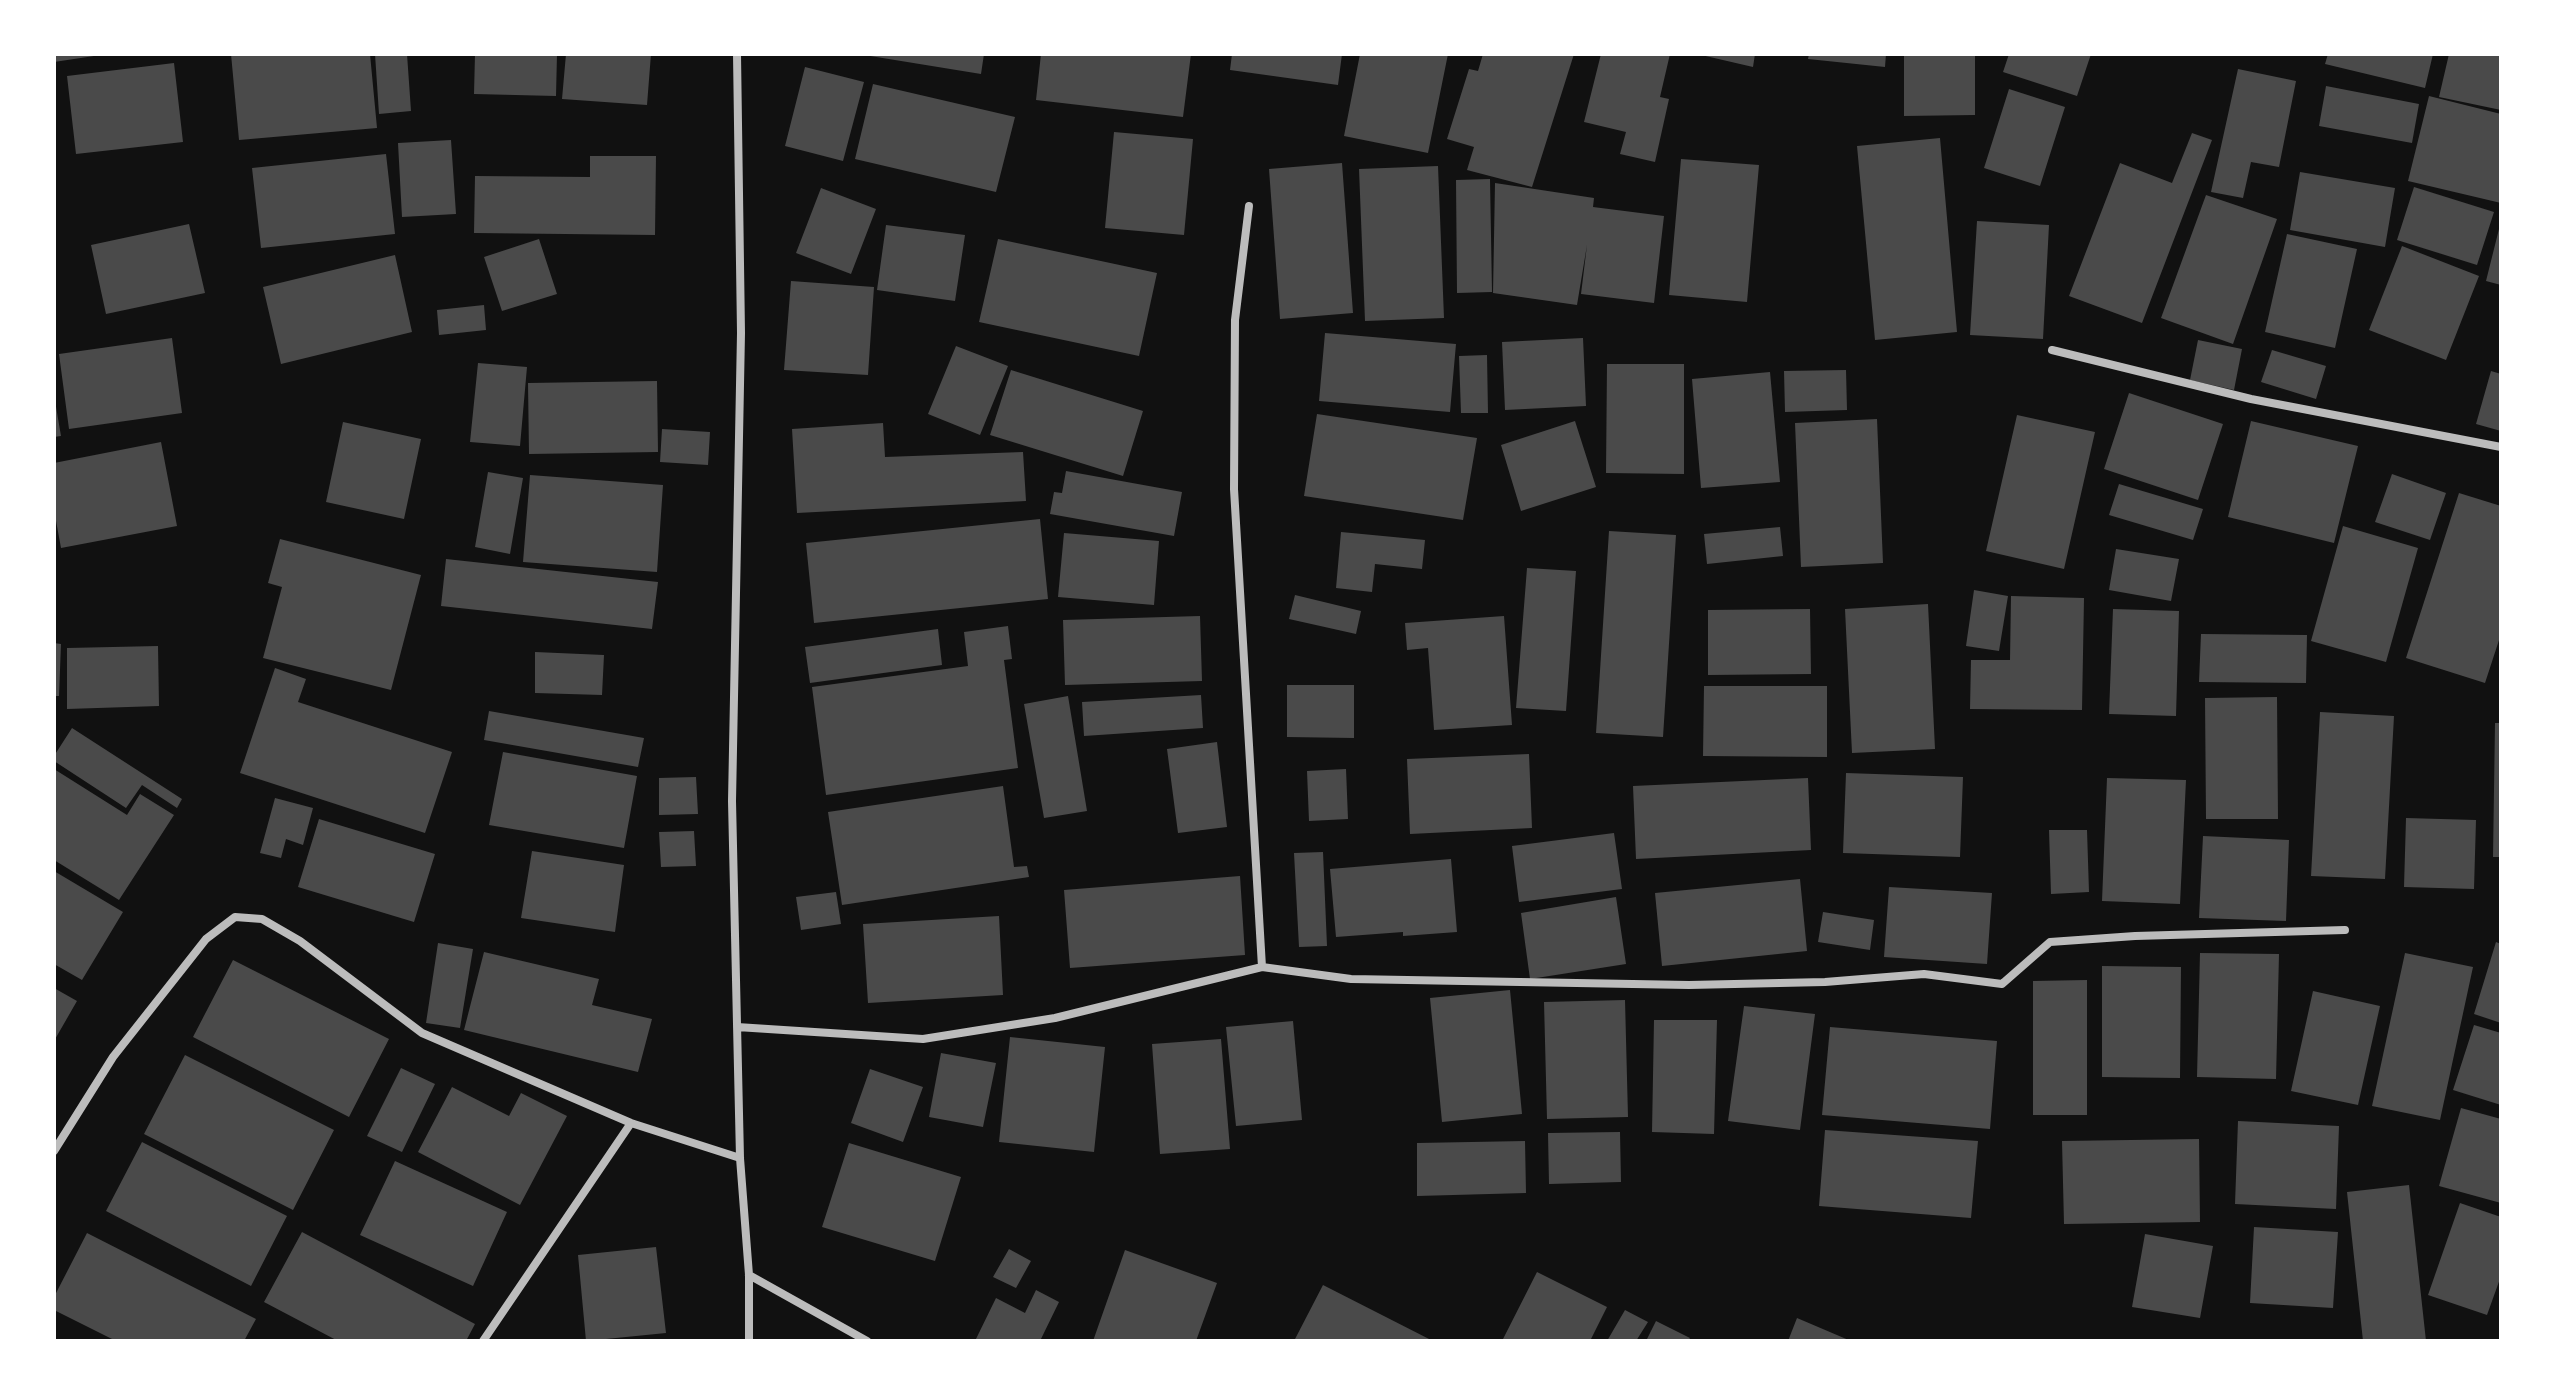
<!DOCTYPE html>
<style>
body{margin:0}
#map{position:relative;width:2555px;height:1395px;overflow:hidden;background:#111;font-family:Jost,sans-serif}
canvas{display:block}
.frame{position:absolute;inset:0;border:56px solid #fff;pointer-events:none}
</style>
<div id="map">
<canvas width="2555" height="1395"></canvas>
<div class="frame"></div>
</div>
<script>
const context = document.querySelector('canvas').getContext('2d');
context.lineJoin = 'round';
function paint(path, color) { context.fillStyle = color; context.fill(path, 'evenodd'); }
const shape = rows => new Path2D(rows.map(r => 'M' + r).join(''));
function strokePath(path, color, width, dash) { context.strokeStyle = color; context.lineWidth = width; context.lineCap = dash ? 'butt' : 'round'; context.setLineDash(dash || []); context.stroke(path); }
paint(shape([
 [54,54,94,54,94,56,54,62],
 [231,54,370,54,377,128,239,140],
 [375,54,407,54,411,111,379,114],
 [475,54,557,54,556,96,474,94],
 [566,54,651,54,647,105,562,99],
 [858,54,984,54,981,74],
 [1041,54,1191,54,1183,117,1036,100],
 [1232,54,1342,54,1338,85,1230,70],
 [1360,54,1448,54,1428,153,1344,136],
 [1483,54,1574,54,1532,187,1467,170,1474,147,1447,139,1469,69,1478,71],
 [1601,54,1670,54,1660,97,1669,99,1655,162,1620,154,1626,132,1584,122],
 [1697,54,1755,54,1753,67],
 [1809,54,1886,54,1885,67,1808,59],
 [1904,54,1975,54,1975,115,1904,116],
 [2009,54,2091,54,2077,96,2003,72],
 [2328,54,2433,54,2425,88,2325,64],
 [2449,54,2501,54,2501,110,2439,97],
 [174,63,183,142,76,154,67,76],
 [805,67,864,82,843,161,785,146],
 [2238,69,2296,81,2279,167,2251,162,2243,198,2211,192],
 [873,84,1015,117,996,192,855,159],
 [2326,86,2419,104,2412,143,2319,126],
 [2009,89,2065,107,2040,186,1984,168],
 [2429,96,2501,114,2501,203,2408,181],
 [1114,132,1193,139,1184,235,1105,228],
 [2192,133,2212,140,2142,323,2069,296,2120,163,2172,183],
 [1940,138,1957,332,1875,340,1857,146],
 [451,140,456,214,402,217,398,143],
 [386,154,395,234,261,248,252,168],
 [590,156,656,156,655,235,474,233,475,176,590,177],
 [1681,159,1759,165,1747,302,1669,295],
 [1342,163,1353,313,1280,319,1269,169],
 [1438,166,1444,318,1365,321,1359,169],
 [2300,172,2395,188,2385,247,2290,230],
 [1490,179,1492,292,1457,293,1456,180],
 [1495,183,1594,198,1593,207,1664,216,1654,303,1581,294,1587,245,1577,305,1493,293],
 [2414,187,2494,212,2477,265,2397,240],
 [821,188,876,209,851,274,796,253],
 [2206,195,2277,219,2233,344,2161,318],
 [1977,221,2049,225,2043,339,1970,335],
 [189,224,205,293,106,314,91,245],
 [886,225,965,235,955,301,877,290],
 [2500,225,2501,225,2501,285,2486,281],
 [2287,234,2357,249,2335,348,2265,332],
 [539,239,557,294,502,311,484,257],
 [998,239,1157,273,1139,356,979,322],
 [2402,246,2479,276,2446,360,2369,330],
 [395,255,412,332,281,364,263,287],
 [791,281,874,287,868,375,784,370],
 [484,305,486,330,439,335,437,310],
 [1325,333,1456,344,1450,412,1319,401],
 [172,338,182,413,69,429,59,354],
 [1583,338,1586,406,1505,410,1502,342],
 [2198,340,2242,349,2234,390,2190,380],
 [956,346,1008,366,980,435,928,414],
 [2272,350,2326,366,2316,399,2261,382],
 [1487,355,1488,413,1461,413,1459,356],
 [478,363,527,367,520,446,470,442],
 [1607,364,1684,364,1684,474,1606,473],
 [1011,370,1143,411,1123,476,990,435],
 [1846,370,1847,410,1785,412,1784,371],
 [2491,371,2501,374,2501,431,2476,424],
 [1770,372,1780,482,1701,488,1692,379],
 [657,381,658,452,529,454,528,383],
 [2129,393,2223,424,2198,500,2104,469],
 [54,395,61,436,54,437],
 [1317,414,1477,438,1463,520,1304,496],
 [2017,415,2095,432,2064,569,1986,551],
 [1877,419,1883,563,1801,567,1795,423],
 [1575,421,1596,487,1521,511,1501,445],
 [2251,421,2358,446,2334,543,2228,517],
 [343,422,421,439,404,519,326,502],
 [883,423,885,457,1023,452,1026,501,797,513,792,429],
 [662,429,710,432,708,465,660,462],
 [161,442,177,526,61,548,54,510,54,463],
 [1066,471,1182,492,1174,536,1050,514,1054,492,1062,493],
 [488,472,523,478,510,554,475,547],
 [2392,474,2446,493,2430,540,2375,522],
 [530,475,663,485,657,572,523,562],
 [2119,484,2203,509,2193,540,2109,515],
 [2459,493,2501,506,2501,634,2485,683,2406,658],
 [1040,519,1048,599,814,623,806,543],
 [2343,526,2418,548,2386,662,2311,641],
 [1780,527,1783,556,1707,564,1704,534],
 [1609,531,1676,535,1663,737,1596,733],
 [1341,532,1425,540,1422,569,1375,564,1372,592,1336,588],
 [1064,533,1159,541,1154,605,1058,597],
 [280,539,421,575,391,690,263,658,282,587,268,583],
 [2116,549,2179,559,2171,601,2109,590],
 [446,559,658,582,652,629,441,606],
 [1527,568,1576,571,1566,711,1516,708],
 [1974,590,2008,596,1999,651,1966,646],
 [1295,595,1361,611,1356,634,1289,619],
 [2011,596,2084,598,2082,710,1970,709,1971,660,2010,660],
 [1928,604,1935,749,1852,753,1845,609],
 [1810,609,1811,674,1708,675,1708,610],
 [2113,609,2179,611,2176,716,2109,714],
 [1200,616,1202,681,1065,685,1063,620],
 [1504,616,1512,725,1434,730,1428,648,1407,650,1405,623],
 [1008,626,1012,659,1004,660,1018,768,826,795,812,687,968,666,964,632],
 [938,629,942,665,810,683,805,647],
 [2201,634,2307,635,2306,683,2199,682],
 [54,643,61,644,59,696,54,696],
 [158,646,159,706,67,709,67,648],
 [535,652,604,655,602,695,535,693],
 [275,668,306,679,298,702,452,752,425,833,240,773],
 [1287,685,1354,685,1354,738,1287,737],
 [1704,686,1827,686,1827,757,1703,756],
 [1201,695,1203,728,1084,736,1082,702],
 [1068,696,1087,811,1044,818,1024,704],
 [2277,697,2278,819,2206,819,2205,698],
 [489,711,644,738,638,767,484,740],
 [2320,712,2394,716,2385,879,2311,876],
 [2495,723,2501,723,2501,857,2493,857],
 [72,728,182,799,177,808,142,785,126,808,54,761,54,756],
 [1217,742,1227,827,1178,833,1167,749],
 [503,752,637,776,624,848,489,825],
 [1529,754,1532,828,1410,834,1407,759],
 [54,769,127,815,140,794,174,815,119,900,54,860],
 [1346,769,1348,819,1309,821,1307,771],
 [1846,773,1963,777,1960,857,1843,853],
 [696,777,698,814,659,815,659,778],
 [1808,778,1811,850,1636,859,1633,786],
 [2107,778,2186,780,2180,904,2102,901],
 [1003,786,1014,867,1027,866,1029,877,842,905,828,812],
 [275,798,313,808,303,845,286,839,281,858,260,853],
 [2406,818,2476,820,2474,889,2404,887],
 [319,819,435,854,414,922,298,887],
 [2049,830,2087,830,2089,892,2051,894],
 [694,831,696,866,661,867,659,832],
 [1614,833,1622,889,1519,902,1512,846],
 [2203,836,2289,840,2286,921,2199,918],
 [532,851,624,865,615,932,521,918],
 [1323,852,1327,946,1299,947,1294,853],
 [1451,859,1457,932,1403,936,1403,932,1336,937,1330,869],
 [54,871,123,912,82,980,54,964],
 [1240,876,1245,955,1070,968,1064,890],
 [1800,879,1807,951,1662,966,1655,893],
 [1889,887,1992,893,1987,964,1884,957],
 [836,892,841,924,801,930,796,897],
 [1616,897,1626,964,1530,979,1521,913],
 [1823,912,1874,920,1870,950,1818,942],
 [999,916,1003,995,868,1003,863,924],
 [2496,942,2501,944,2501,1023,2474,1014],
 [438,943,473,949,460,1028,426,1023],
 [484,952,599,979,592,1005,652,1019,638,1072,464,1030],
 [2200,953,2279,954,2276,1079,2197,1077],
 [2405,953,2473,967,2440,1120,2372,1106],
 [233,960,389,1039,349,1117,193,1037],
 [2102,966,2181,967,2180,1078,2102,1077],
 [2087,980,2087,1115,2033,1115,2033,981],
 [54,988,77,1001,54,1041],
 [1510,990,1522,1114,1442,1122,1430,998],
 [2313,991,2380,1006,2358,1105,2291,1091],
 [1625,1000,1628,1117,1547,1119,1544,1002],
 [1744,1006,1815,1014,1800,1130,1728,1121],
 [1654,1020,1717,1020,1714,1134,1652,1132],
 [1293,1021,1302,1120,1236,1126,1226,1027],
 [2474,1025,2501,1033,2501,1105,2453,1090],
 [1830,1027,1997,1041,1990,1129,1822,1115],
 [1010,1037,1105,1047,1094,1152,999,1142],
 [1221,1039,1230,1149,1160,1154,1152,1044],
 [941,1053,996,1063,983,1127,929,1117],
 [185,1055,334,1130,293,1210,144,1134],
 [401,1068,435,1084,402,1152,367,1136],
 [870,1069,923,1087,903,1142,851,1123],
 [452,1087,509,1116,521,1093,567,1116,520,1205,418,1152],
 [2461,1108,2501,1119,2501,1203,2439,1186],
 [2238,1121,2339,1126,2336,1209,2235,1204],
 [1825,1130,1978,1141,1971,1218,1819,1206],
 [1620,1132,1621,1182,1549,1184,1548,1133],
 [2199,1139,2200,1222,2064,1224,2062,1141],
 [1525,1141,1526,1193,1417,1196,1417,1143],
 [142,1142,287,1216,251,1286,106,1211],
 [849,1143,961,1177,935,1261,822,1227],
 [395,1161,507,1212,473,1286,360,1235],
 [2409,1185,2426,1341,2363,1341,2347,1192],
 [2460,1203,2501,1217,2501,1276,2487,1315,2428,1295],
 [2254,1227,2338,1232,2333,1308,2250,1303],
 [302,1232,475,1324,466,1341,338,1341,264,1302],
 [87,1233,256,1319,244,1341,116,1341,54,1310,54,1297],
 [2145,1234,2213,1246,2200,1318,2132,1307],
 [656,1247,666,1333,586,1341,578,1255],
 [1009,1249,1031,1261,1016,1288,993,1277],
 [1125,1250,1217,1283,1196,1341,1093,1341],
 [1537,1272,1607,1307,1590,1341,1502,1341],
 [1323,1285,1433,1341,1294,1341],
 [1036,1290,1059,1302,1040,1341,975,1341,996,1298,1025,1313],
 [1625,1310,1648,1322,1636,1341,1607,1341],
 [1797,1318,1851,1341,1788,1341],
 [1656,1321,1690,1338,1688,1341,1646,1341]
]), '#4a4a4a');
strokePath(shape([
 [737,54,741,333,732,801,740,1158,749,1275,749,1341],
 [1249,206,1235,320,1234,489,1262,967],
 [2052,350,2251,399,2501,447],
 [737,1027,923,1039,1055,1018,1262,967,1351,979,1689,985,1825,982,1924,974,2002,984,2050,942,2135,936,2345,930],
 [54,1151,113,1057,206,939,235,917,262,919,300,941,422,1033,631,1123,740,1158],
 [749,1275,867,1341],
 [483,1341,631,1123]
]), '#bcbcbc', 8);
</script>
